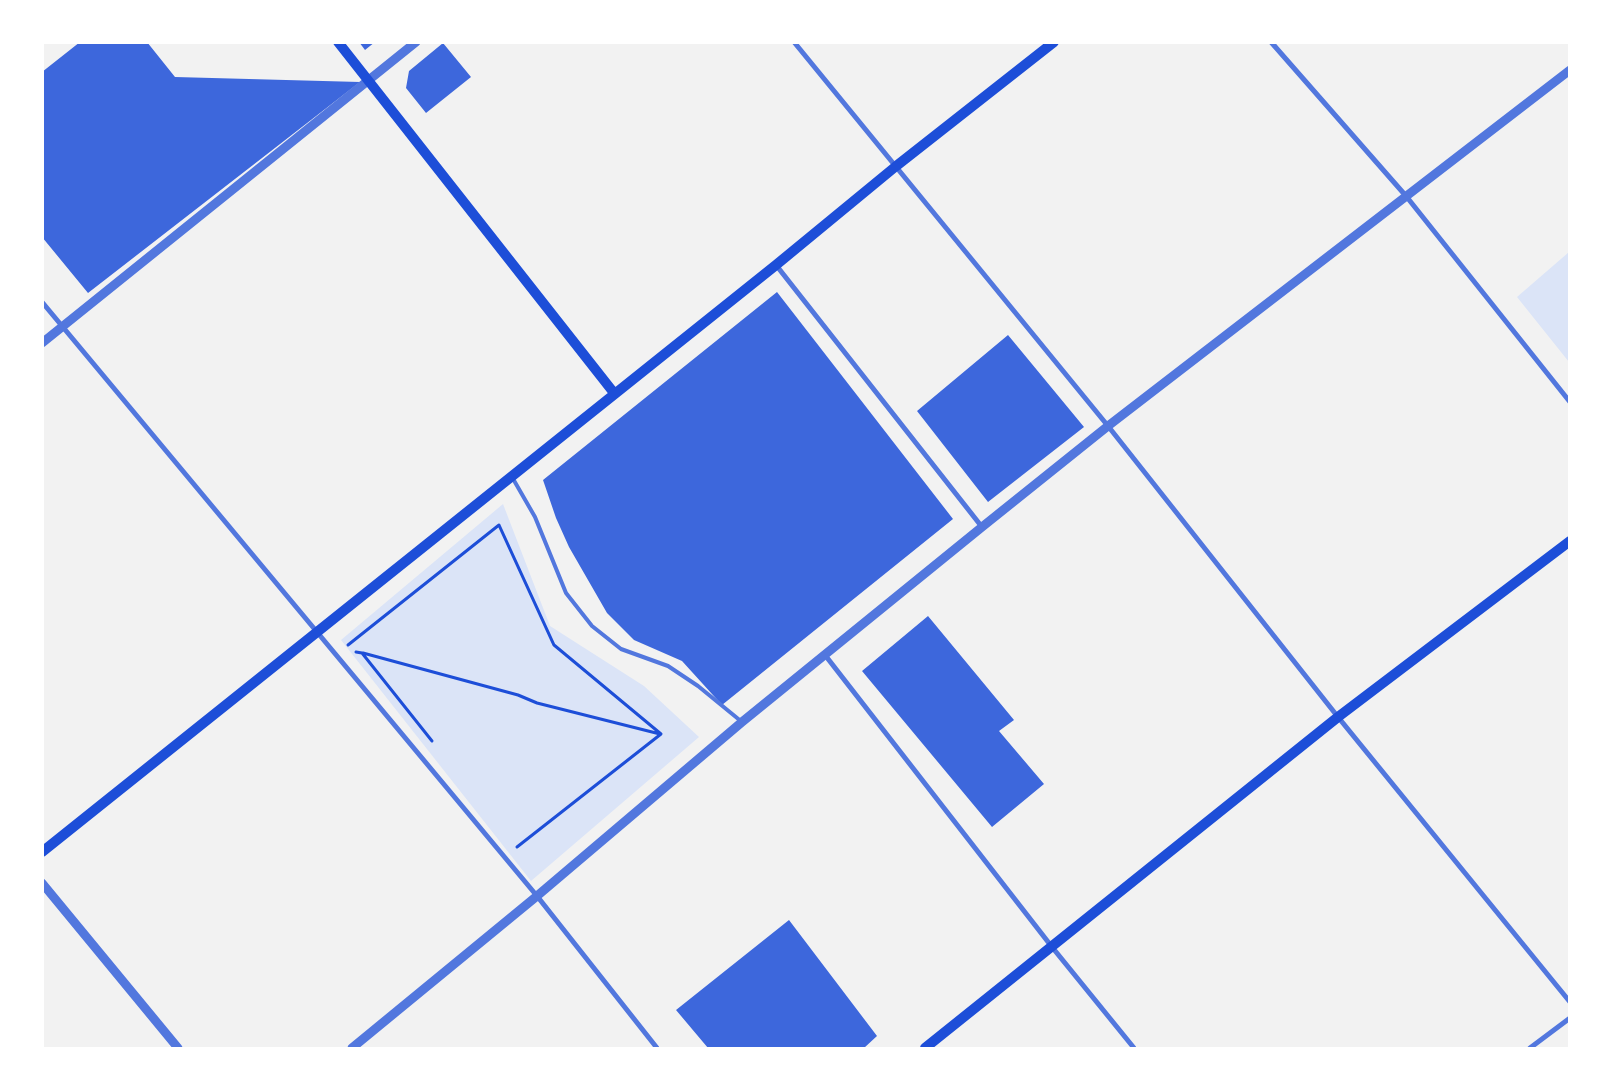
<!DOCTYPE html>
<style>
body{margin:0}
#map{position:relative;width:1612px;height:1091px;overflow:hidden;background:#f2f2f2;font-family:Literata,serif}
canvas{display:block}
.frame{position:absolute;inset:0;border:44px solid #fff;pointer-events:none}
</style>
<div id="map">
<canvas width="1612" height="1091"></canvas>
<div class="frame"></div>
</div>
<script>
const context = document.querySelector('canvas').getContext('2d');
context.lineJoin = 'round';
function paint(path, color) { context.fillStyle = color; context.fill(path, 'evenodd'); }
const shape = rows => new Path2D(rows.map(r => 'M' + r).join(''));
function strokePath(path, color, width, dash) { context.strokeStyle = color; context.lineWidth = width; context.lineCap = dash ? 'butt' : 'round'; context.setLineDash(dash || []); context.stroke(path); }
paint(shape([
 [1569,252,1569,362,1517,297],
 [503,504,550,626,644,686,699,737,531,881,341,640]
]), '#dbe4f7');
paint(shape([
 [80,42,147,42,175,77,360,82,88,293,42,237,42,72],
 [359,42,375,42,365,50],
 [443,43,471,77,426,113,406,88,409,71],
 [777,292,953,519,722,705,682,661,634,640,607,613,569,547,556,518,543,480],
 [1008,335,1084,427,988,502,917,411],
 [928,616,1014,720,999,731,1044,784,992,827,862,671],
 [789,920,877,1036,864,1048,708,1048,676,1010]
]), '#3d67dc');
strokePath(shape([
 [348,645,499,525,554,645,661,734,517,847],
 [356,652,362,653,432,741],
 [363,653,518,695,537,703,660,734]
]), '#1d4ed8', 3);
strokePath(shape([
 [512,477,535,517,566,593,592,626,621,649,668,666,698,686,742,722]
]), '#5277de', 4);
strokePath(shape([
 [794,42,1108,426,1338,717,1570,1002],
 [1271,42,1406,196,1570,402],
 [776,265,982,527],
 [42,302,537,896,657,1048],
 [825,655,1052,947,1134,1048],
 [1530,1048,1570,1018]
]), '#5277de', 5);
strokePath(shape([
 [42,343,416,42],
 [42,883,178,1048],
 [352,1048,537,896,742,722,982,527,1108,426,1570,70]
]), '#5277de', 9);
strokePath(shape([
 [338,42,614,393],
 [42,852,776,265,895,167,1054,42],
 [925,1048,1338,717,1570,541]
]), '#1d4ed8', 10);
</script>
